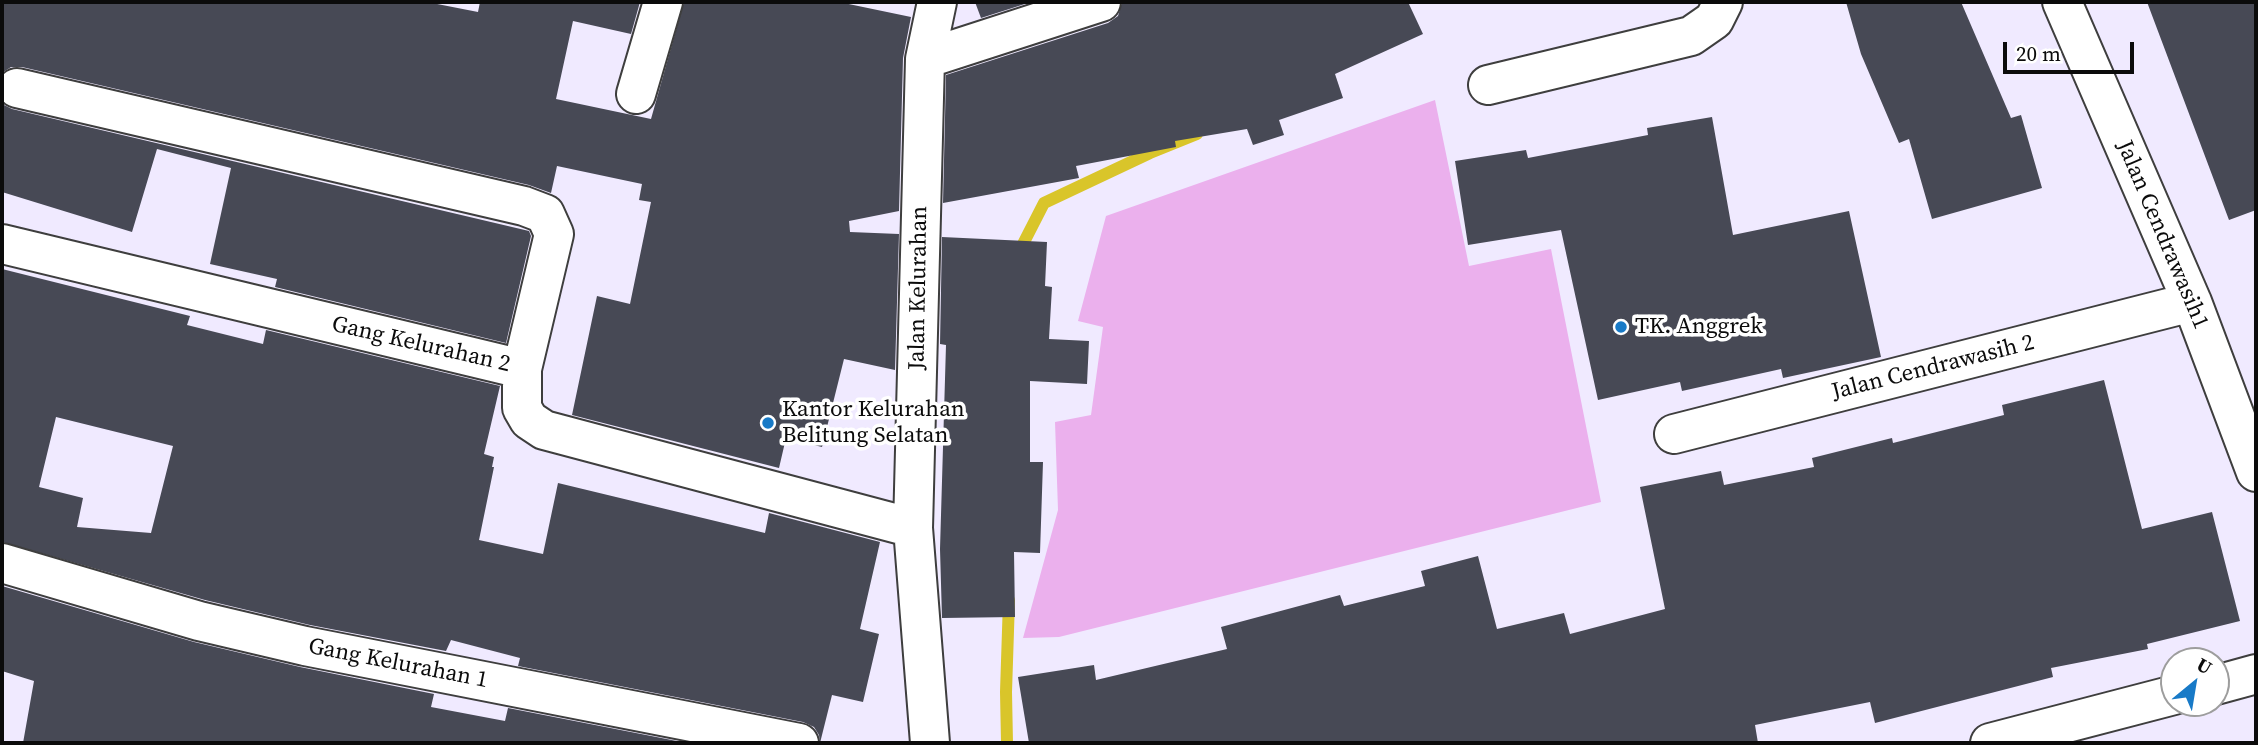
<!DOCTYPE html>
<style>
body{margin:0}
#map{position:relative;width:2258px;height:745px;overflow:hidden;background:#f0eaff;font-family:"Source Serif 4",serif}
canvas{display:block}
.frame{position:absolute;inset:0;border:4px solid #0b0b0b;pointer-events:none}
.north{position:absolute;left:2160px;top:647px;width:70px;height:70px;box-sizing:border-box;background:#fff;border:2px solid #9d9d9d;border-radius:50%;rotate:30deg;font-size:19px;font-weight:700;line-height:28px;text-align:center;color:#0b0b0b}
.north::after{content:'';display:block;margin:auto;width:24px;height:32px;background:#187ac7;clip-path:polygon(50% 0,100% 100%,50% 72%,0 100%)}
.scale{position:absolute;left:2003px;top:42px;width:131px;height:32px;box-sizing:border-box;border:4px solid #0b0b0b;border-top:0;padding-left:9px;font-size:21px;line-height:24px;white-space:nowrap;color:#0b0b0b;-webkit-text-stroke:5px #fff;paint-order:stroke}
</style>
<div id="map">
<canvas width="2258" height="745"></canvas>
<div class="frame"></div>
<div class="north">U</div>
<div class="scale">20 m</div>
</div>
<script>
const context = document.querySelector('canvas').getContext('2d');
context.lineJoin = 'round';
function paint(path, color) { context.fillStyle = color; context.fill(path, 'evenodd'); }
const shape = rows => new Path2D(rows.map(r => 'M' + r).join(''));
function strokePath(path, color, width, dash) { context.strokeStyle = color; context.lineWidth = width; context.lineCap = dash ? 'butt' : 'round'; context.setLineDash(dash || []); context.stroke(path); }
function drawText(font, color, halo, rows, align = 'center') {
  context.font = font + ' "Source Serif 4",serif'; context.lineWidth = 7; context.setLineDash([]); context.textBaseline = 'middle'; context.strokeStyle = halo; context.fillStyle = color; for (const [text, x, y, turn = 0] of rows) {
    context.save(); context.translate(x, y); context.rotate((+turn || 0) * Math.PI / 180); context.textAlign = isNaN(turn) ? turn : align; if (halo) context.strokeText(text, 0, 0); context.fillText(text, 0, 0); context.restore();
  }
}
paint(shape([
 [1435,100,1469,266,1551,249,1601,502,1059,637,1023,638,1058,510,1055,422,1091,415,1103,327,1078,321,1106,216]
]), '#ebb0ed');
strokePath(shape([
 [1021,257,1022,246,1044,203,1150,153,1197,134],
 [1007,743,1006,692,1009,600]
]), '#d9c52a', 12);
paint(shape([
 [2,2,427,2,478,12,480,2,640,2,631,34,573,21,556,99,651,119,684,2,839,2,911,17,903,58,899,211,849,221,850,232,899,234,895,370,844,359,822,447,786,438,779,468,572,415,597,296,630,304,651,202,639,200,642,184,557,166,551,193,529,185,22,67,11,67,2,73],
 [975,2,1031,2,981,18],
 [1122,2,1408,2,1423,34,1335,74,1343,98,1279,120,1284,135,1253,145,1247,129,1175,141,1176,147,1076,166,1079,178,943,203,946,75,1108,23,1118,16],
 [1846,2,1961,2,2011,118,2021,115,2042,188,1932,219,1909,139,1899,143,1861,54],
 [2147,2,2256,2,2256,210,2229,220],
 [2,104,12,109,529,231,531,236,506,343,275,287,277,279,210,264,231,168,157,149,132,232,2,192],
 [1712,117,1733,235,1849,211,1881,357,1783,378,1781,369,1682,391,1680,382,1598,400,1561,230,1468,245,1455,161,1526,150,1528,158,1648,135,1647,128],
 [942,237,1047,242,1045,286,1052,287,1049,339,1089,341,1087,384,1030,381,1030,462,1043,462,1040,553,1014,552,1015,617,942,618,940,549,946,345,940,344],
 [2,269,190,316,187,325,263,344,266,330,500,386,484,454,494,457,492,467,494,467,479,540,543,554,558,483,765,533,769,513,880,542,860,629,879,634,863,702,832,695,820,743,819,735,814,727,803,722,518,666,520,658,451,640,446,651,310,625,205,600,2,542],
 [56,417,173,446,151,533,77,527,83,498,39,487],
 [2104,380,2142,529,2212,512,2240,621,2147,644,2148,649,2051,668,2053,677,1875,723,1870,702,1755,725,1758,743,1029,743,1018,677,1094,665,1096,680,1227,649,1221,627,1340,595,1344,606,1425,586,1421,571,1478,556,1497,629,1564,613,1570,634,1665,609,1640,487,1721,471,1724,485,1814,467,1812,458,1892,438,1893,443,2004,415,2002,405],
 [2,586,194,642,300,667,434,694,431,707,505,721,508,708,687,743,23,743,34,681,2,671]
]), '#474955');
const minor = shape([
 [2062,2,2192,302,2256,472],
 [925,59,1101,2],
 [1488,85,1691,36,1714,20,1723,2],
 [17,88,524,206,545,214,554,234,522,369],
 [636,94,663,2],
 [2,244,522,369,522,408,529,420,544,430,913,528],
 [1674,434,2192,302],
 [2,563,199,621,305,646,799,743],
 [2216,685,2256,674],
 [930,743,913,528,925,59,937,2],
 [1990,743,2174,695]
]);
strokePath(minor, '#3e3e3e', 42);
strokePath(minor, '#fff', 38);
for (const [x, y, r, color] of [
 [1621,327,7,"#187ac7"],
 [768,423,7,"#187ac7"]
]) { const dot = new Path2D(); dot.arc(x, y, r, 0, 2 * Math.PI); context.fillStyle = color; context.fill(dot); strokePath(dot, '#fff', 2.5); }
drawText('23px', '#0b0b0b', '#fff', [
 ["Jalan Cendrawasih1",2162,235,67],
 ["Jalan Kelurahan",919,288,-89],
 ["Gang Kelurahan 2",421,345,13],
 ["Jalan Cendrawasih 2",1933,368,-14],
 ["Gang Kelurahan 1",398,664,11]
]);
drawText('23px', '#0b0b0b', '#fff', [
 ["TK. Anggrek",1635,327],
 ["Kantor Kelurahan",782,410],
 ["Belitung Selatan",782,436]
], 'left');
</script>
